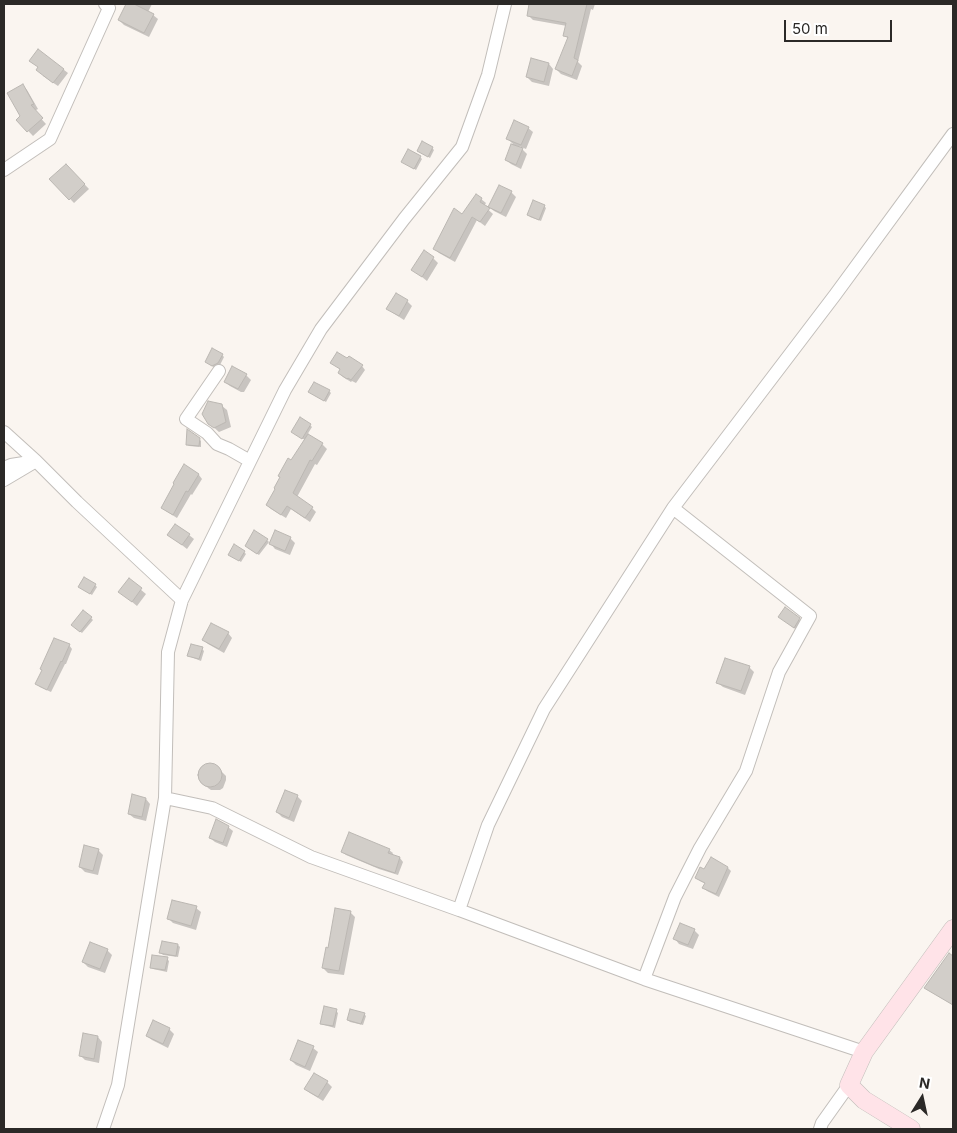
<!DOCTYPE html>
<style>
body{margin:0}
#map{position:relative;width:957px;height:1133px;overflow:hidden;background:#faf5f0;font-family:Inter,sans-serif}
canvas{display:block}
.frame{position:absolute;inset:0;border:5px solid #2b2927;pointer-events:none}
.north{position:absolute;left:897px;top:1073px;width:50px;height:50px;-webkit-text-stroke:4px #fff;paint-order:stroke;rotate:10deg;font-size:14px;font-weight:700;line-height:20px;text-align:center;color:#2b2927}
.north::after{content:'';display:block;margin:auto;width:18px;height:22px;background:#2b2927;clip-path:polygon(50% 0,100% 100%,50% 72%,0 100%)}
.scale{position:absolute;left:784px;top:20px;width:108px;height:22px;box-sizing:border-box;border:2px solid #2b2927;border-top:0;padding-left:6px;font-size:15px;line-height:18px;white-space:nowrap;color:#2b2927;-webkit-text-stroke:4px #fff;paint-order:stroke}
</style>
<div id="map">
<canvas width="957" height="1133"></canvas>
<div class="frame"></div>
<div class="north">N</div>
<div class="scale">50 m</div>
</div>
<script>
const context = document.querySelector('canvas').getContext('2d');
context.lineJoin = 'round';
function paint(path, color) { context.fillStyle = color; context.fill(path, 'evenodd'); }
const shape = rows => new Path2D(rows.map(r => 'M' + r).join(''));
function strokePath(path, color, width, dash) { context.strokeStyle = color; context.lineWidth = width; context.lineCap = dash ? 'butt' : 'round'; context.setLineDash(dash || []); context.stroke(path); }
paint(shape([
 [127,4,152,4,148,12,153,15,158,19,149,37,124,25,119,20],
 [530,4,595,4,593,10,591,9,578,62,582,66,577,80,561,74,556,69,568,39,565,35,567,26,533,20,528,15],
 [38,50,68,73,58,86,43,76],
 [532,60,549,64,553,69,549,86,532,82,527,77],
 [23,86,27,90,38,109,34,111,46,124,33,136,18,120,22,116],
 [528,128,533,132,526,149,519,146,527,154,521,169,511,164,506,160,513,144,508,139],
 [432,148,434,150,430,158,418,151],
 [420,157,422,159,416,170,403,162],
 [66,165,89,189,74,203,51,179],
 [511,192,516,197,506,217,494,211,489,207],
 [481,199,486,203,484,206,493,214,485,226,477,220,455,262,439,253,435,249,462,216],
 [544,206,546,208,541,221,530,217,529,215],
 [433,258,438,263,427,281,412,269],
 [407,301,412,306,404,320,393,313,388,308],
 [222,355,224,357,220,365,215,368,206,362],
 [336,366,362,366,365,370,356,383,352,381,351,382,343,377,339,373,341,370],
 [246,375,251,380,244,392,241,392,230,386,225,382],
 [329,391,331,393,326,402,312,394],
 [222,406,227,410,231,427,219,432,209,423],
 [310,425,312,427,307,435,322,444,327,449,317,465,315,464,297,497,312,508,316,512,310,522,291,509,286,518,271,509,267,505,305,440,295,434],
 [199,439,201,441,201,447,189,446,187,444],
 [184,466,199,475,202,479,192,495,191,494,177,518,166,511,162,508],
 [276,532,290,538,295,543,290,555,275,549,271,544],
 [189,535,194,539,187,549,174,539],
 [267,540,269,542,259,555,248,548],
 [244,552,246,554,241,562,232,556],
 [129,580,146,594,137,606,120,592],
 [95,585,97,587,92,595,82,589],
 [780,617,799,619,804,624,799,632],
 [91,618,93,620,82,633,72,625],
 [228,633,232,638,224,653,208,644,203,639],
 [69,645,72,649,66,664,65,664,51,692,40,687,37,684],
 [202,649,204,651,201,661,191,657,189,655],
 [749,667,754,672,745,695,723,687,718,683],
 [210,764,218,768,226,776,226,780,223,788,220,790,211,790,208,788,203,782,199,775,203,767],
 [297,796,302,801,294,822,282,817,277,812],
 [146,799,150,804,146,821,134,818,129,814],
 [228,827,233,831,227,847,215,842,210,838],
 [98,850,103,855,98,875,85,872,80,867],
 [389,850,393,853,392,855,400,858,403,862,398,875,379,869,346,855,342,852],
 [712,859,728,868,731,871,719,897,707,891,704,888,706,884,700,881,696,878,705,871],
 [196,908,201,912,196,930,173,923,168,918],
 [350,912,355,917,344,975,328,973,323,968,329,949],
 [694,930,699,935,693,949,679,944,675,939],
 [178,945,180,947,178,957,163,955,161,953],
 [107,950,112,955,105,973,88,967,83,962],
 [949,955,953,957,953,1005,931,992,926,987],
 [167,959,169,961,167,972,153,969,151,967],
 [336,1011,338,1013,335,1028,324,1025,321,1023],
 [364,1014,366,1016,363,1025,350,1022,348,1020],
 [169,1029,174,1034,168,1048,152,1040,147,1036],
 [98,1037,102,1042,99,1063,85,1060,80,1055],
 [313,1048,318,1052,310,1071,296,1065,291,1060],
 [327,1082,332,1087,323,1101,310,1093,305,1089]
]), '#0003');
const building = shape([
 [126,4,134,4,154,14,144,33,118,20,126,4],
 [529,4,587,4,574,58,578,60,572,76,555,69,568,37,563,36,566,23,527,16,529,4],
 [38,49,64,69,53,83,36,70,38,67,29,61,38,49],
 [531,58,549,63,544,82,526,77,531,58],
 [23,84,34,104,31,105,43,118,27,132,16,120,20,116,7,93,23,84],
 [514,120,529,127,521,145,506,139,514,120],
 [422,141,433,147,428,157,417,151,422,141],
 [511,144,523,148,516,165,505,160,511,144],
 [408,149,421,156,414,169,401,162,408,149],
 [66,164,85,184,69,200,49,179,66,164],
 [499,185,512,191,501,213,488,207,499,185],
 [476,194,482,198,480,202,490,208,480,222,472,217,450,258,433,249,454,208,462,214,476,194],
 [533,200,545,205,539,220,527,215,533,200],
 [424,250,434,257,422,277,411,270,424,250],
 [396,293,408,300,399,316,386,309,396,293],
 [212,348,223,354,218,363,212,366,205,362,212,348],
 [337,352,347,358,349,356,363,365,351,380,348,378,347,379,338,373,340,369,330,363,337,352],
 [232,366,247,374,238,389,224,382,232,366],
 [314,382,330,390,324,401,308,392,314,382],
 [208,401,222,404,226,422,214,428,208,424,202,414,208,401],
 [300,417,311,424,302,439,291,432,300,417],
 [187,429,200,438,199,446,186,445,187,429],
 [308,434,323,443,312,461,310,460,293,493,313,507,305,518,287,506,281,515,266,505,275,489,274,488,280,477,278,476,288,458,291,460,308,434],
 [184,464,199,474,188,492,186,491,173,515,161,508,174,484,173,483,184,464],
 [175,524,190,534,182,545,167,535,175,524],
 [254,530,268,539,257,554,245,546,254,530],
 [275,530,291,537,285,551,269,544,275,530],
 [234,544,245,551,239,561,228,555,234,544],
 [84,577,96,584,90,594,78,587,84,577],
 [129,578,142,588,132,602,118,592,129,578],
 [785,607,800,618,794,628,778,617,785,607],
 [83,610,92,617,80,632,71,625,83,610],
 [211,623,229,632,219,649,202,640,211,623],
 [54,638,70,644,62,662,61,661,47,690,35,684,42,670,40,669,54,638],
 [191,644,203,647,199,659,187,656,191,644],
 [725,658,750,666,741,691,716,683,725,658],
 '198 775a12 12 0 1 1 24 0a12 12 0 1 1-24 0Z',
 [285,790,298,795,289,818,276,812,285,790],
 [132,794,146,798,142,817,128,814,132,794],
 [216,819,229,826,223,843,209,838,216,819],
 [349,832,390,849,388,853,400,857,395,873,374,866,341,852,349,832],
 [84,845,99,849,93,871,79,867,84,845],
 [711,857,728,867,716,894,702,888,705,883,695,878,700,867,704,869,711,857],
 [172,900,197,906,191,926,167,919,172,900],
 [335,908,351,911,339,971,322,968,326,947,328,948,335,908],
 [680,923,695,929,688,945,673,939,680,923],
 [162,941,178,944,176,956,159,953,162,941],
 [90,942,108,949,100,969,82,962,90,942],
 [949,953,953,956,953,1005,924,988,949,953],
 [152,955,168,957,165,970,150,968,152,955],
 [324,1006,337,1009,333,1026,320,1024,324,1006],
 [350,1009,365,1013,361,1024,347,1020,350,1009],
 [153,1020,170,1028,163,1044,146,1036,153,1020],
 [83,1033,98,1036,94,1059,79,1056,83,1033],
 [298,1040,314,1046,305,1067,290,1060,298,1040],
 [314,1073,328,1081,318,1097,304,1089,314,1073]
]);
paint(building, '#d2cec9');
strokePath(building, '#bbb7b2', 1);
const street = shape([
 [4,170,50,139,109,8,105,4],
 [219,371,186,419,207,433,217,444,229,449,250,461],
 [4,432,36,461,11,465,4,468],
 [4,480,36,461,77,502,182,600],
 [165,798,212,808,311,857,459,910,488,825,544,709,673,508,835,295,953,134],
 [459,910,644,979,864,1052],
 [644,979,675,897,700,848,746,771,779,672,810,616,673,508],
 [103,1129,118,1085,165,798,168,652,182,600,285,390,321,329,404,219,462,147,488,75,505,4],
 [820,1129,822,1123,849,1085]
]);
const secondary = shape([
 [911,1129,864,1100,849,1085,864,1052,953,929]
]);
strokePath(street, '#c2beba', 14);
strokePath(secondary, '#c2beba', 19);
strokePath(street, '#fff', 12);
strokePath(secondary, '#ffe3e8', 18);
</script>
